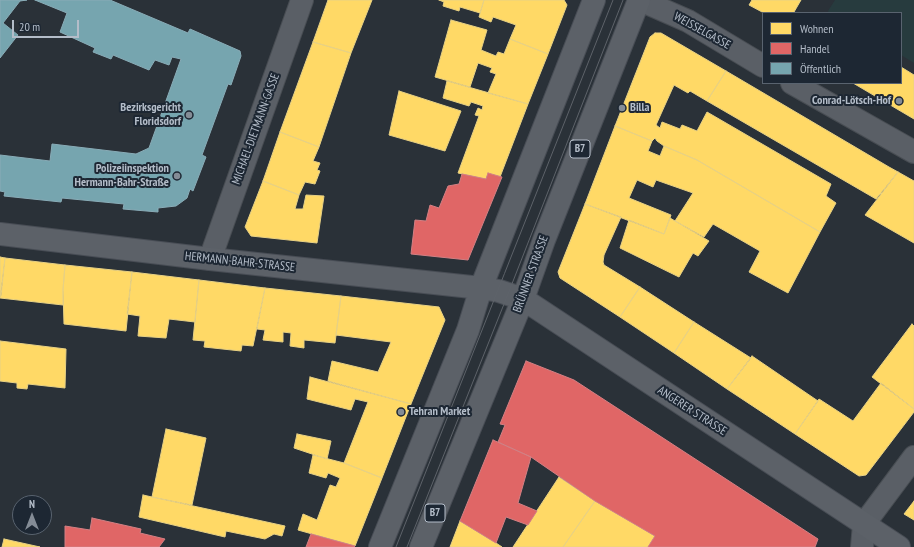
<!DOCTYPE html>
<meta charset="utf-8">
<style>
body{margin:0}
#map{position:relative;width:914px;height:547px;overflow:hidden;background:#2a3138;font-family:"PT Sans Narrow",sans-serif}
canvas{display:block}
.legend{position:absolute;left:762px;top:12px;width:140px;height:72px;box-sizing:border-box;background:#1d2733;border:1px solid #59636f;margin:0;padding:5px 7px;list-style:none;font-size:12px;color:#b4bdc9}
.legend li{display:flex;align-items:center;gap:8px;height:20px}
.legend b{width:20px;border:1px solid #59636f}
.north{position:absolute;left:12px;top:495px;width:40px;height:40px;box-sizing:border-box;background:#1d2733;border:1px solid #59636f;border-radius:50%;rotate:0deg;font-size:11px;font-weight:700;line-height:16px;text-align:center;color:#b4bdc9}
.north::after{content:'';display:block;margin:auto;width:14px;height:18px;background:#848c96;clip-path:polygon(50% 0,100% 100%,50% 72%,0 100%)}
.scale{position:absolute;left:12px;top:20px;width:67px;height:18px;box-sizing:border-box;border:2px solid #b4bdc9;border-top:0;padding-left:5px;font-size:12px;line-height:14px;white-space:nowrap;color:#b4bdc9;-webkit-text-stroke:3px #1d2733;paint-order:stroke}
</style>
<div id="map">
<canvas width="914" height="547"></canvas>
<ul class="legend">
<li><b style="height:11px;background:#ffd966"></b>Wohnen</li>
<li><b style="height:11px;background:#e06666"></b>Handel</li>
<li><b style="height:11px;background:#76a5af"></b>Öffentlich</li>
</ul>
<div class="north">N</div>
<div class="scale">20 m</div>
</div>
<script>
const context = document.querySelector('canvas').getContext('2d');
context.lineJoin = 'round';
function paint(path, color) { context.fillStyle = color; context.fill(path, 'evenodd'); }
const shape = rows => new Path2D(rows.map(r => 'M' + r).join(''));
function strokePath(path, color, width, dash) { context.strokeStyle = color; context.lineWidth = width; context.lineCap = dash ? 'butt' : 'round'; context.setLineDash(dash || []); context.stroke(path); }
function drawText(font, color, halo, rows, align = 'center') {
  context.font = font + ' "PT Sans Narrow",sans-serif'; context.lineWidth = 4; context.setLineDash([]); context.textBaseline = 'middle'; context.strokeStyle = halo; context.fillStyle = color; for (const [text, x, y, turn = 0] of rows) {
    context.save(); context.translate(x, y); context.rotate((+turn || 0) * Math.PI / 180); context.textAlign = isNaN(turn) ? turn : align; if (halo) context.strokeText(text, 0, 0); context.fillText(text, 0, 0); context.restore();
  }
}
paint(shape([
 [835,0,914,0,914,63,901,55,901,13,829,13,828,11]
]), '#273b3e');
const homes = shape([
 [328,0,372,0,351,53,313,42,328,0],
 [439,0,484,0,480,13,460,7,459,11,443,6,444,2,439,0],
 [484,0,564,0,567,5,548,54,510,39,516,25,493,17,491,22,479,17,484,0],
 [752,0,801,0,794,12,796,13,764,13,749,5,752,0],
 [451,20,487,30,481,50,496,56,498,52,504,54,510,39,548,54,528,104,488,93,496,74,490,72,492,68,478,63,470,87,435,77,451,20],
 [655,33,661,33,726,71,707,101,690,91,688,93,674,85,656,125,660,128,662,122,680,129,682,125,697,131,707,112,831,184,826,196,836,203,820,232,697,160,664,146,657,141,655,138,652,141,615,126,650,37,655,33],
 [313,42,351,53,319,147,280,132,313,42],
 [901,67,914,75,914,119,853,83,901,83,901,67],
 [726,71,889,167,898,172,876,199,707,101,726,71],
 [447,81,528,104,500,177,488,173,486,179,458,173,479,116,475,115,478,108,482,110,483,106,471,102,469,106,443,98,447,81],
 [399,91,461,111,445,151,389,135,399,91],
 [615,126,652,141,648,151,660,156,664,146,697,160,820,232,788,293,749,272,760,251,713,224,704,237,675,221,693,193,656,180,653,187,637,180,629,198,671,215,664,234,585,204,615,126],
 [280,132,319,147,313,161,320,163,317,170,320,171,315,184,305,182,299,195,263,181,280,132],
 [898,172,914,181,914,243,865,215,898,172],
 [263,181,299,195,295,209,303,209,306,195,324,196,317,243,251,236,245,227,263,181],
 [585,204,621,217,604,255,603,262,604,265,640,287,620,317,560,278,558,272,585,204],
 [670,218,709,241,698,256,693,253,679,277,620,248,629,220,664,234,670,218],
 [0,257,5,258,1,296,0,296,0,257],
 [5,258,65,265,63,290,63,305,0,298,5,258],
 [65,265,132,272,126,331,64,324,63,290,65,265],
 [132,272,199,280,195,322,169,319,166,338,138,336,140,316,127,314,132,272],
 [199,280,265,288,253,346,242,345,241,351,204,347,205,341,193,340,199,280],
 [640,287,694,322,674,353,620,317,640,287],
 [265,288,341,296,335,343,304,340,304,348,290,346,291,333,283,332,283,342,263,340,265,330,257,329,265,288],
 [341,296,439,307,445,320,411,404,328,381,332,361,378,372,391,342,336,335,341,296],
 [694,322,751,358,727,389,674,353,694,322],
 [912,324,914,326,914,409,872,377,912,324],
 [0,341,66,349,65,388,28,384,27,389,17,388,17,383,0,381,0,341],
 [752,356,818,401,795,434,727,389,752,356],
 [310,377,411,404,382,478,344,463,368,402,355,399,351,410,307,399,310,377],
 [881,383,914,409,914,412,866,475,859,476,795,434,819,399,853,421,881,383],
 [166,429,206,438,192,505,152,497,166,429],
 [297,434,331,441,327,459,294,448,297,434],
 [313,455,344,463,382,478,355,546,298,530,303,514,317,520,330,485,336,487,340,478,328,473,326,478,309,473,313,455],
 [559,477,595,501,563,547,513,547,559,477],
 [143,495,152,497,285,526,282,536,274,534,265,539,226,531,225,537,139,517,143,495],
 [595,501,655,536,648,547,563,547,595,501],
 [914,501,914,520,904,514,914,501],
 [460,521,496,543,502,547,450,547,460,521],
 [4,539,40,547,2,547,4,539]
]);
paint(homes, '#ffd966');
strokePath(homes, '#e8d184', 1);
const shops = shape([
 [488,173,502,177,468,260,411,254,415,220,426,221,430,205,439,208,448,186,459,184,462,174,486,179,488,173],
 [526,361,574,380,818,539,815,547,648,547,655,536,595,501,531,457,498,442,505,425,500,424,526,361],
 [493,440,531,457,518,503,537,511,528,525,506,517,496,543,460,521,493,440],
 [92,518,141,529,140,533,165,539,159,547,65,547,65,526,90,530,92,518],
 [311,534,355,546,354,547,306,547,311,534]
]);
paint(shops, '#e06666');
strokePath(shops, '#d38084', 1);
const public = shape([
 [0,0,27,0,20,1,3,23,18,35,0,58,0,0],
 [35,0,110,0,188,33,190,29,240,51,241,56,231,85,228,84,202,155,206,157,193,191,190,189,187,198,176,206,158,208,158,212,123,209,124,204,62,198,61,202,4,196,5,192,0,191,0,155,50,161,52,144,136,154,149,148,181,59,172,57,169,65,155,60,149,70,113,55,111,59,93,52,95,48,60,32,67,13,35,0]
]);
paint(public, '#76a5af');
strokePath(public, '#89acb7', 1);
const minor = shape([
 [640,0,688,21,763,66],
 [792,83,914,152],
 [210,259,302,0],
 [862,547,864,524,914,457]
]);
const major = shape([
 [0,234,210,259,481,288,499,291,523,299,899,547],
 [380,547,468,330,481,288,594,0],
 [421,547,523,299,544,240,639,0]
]);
strokePath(minor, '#484d53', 24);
strokePath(major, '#484d55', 24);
strokePath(minor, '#5a5f66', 22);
strokePath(major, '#5c6168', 22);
strokePath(shape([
 [396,547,613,0],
 [407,547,508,294,623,0]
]), '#5e636a', 1);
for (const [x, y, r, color] of [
 [899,101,4,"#848c96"],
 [622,108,4,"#848c96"],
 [189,115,4,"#848c96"],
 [177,176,4,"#848c96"],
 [401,412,4,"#848c96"]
]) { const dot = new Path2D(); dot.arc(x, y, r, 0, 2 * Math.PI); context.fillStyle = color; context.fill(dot); strokePath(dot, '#1d2733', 1.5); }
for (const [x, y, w] of [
 [580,149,20],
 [435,513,20]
]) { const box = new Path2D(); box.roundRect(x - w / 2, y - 9, w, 18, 3); context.fillStyle = '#1d2733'; context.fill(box); strokePath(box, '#b4bdc9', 1); }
drawText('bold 11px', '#b4bdc9', null, [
 ["B7",580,149],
 ["B7",435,513]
]);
drawText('12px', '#b4bdc9', '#1d2733', [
 ["WEISSELGASSE",702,31,29],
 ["MICHAEL-DIETMANN-GASSE",256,129,-70],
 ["HERMANN-BAHR-STRASSE",240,262,6],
 ["BRÜNNER STRASSE",531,274,-70],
 ["ANGERER STRASSE",692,411,33]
]);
drawText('bold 12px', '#b4bdc9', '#1d2733', [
 ["Conrad-Lötsch-Hof",891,101],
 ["Bezirksgericht",181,108],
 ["Floridsdorf",181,122],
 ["Billa",630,108,"left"],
 ["Polizeiinspektion",169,169],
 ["Hermann-Bahr-Straße",169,183],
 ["Tehran Market",409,412,"left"]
], 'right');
</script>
